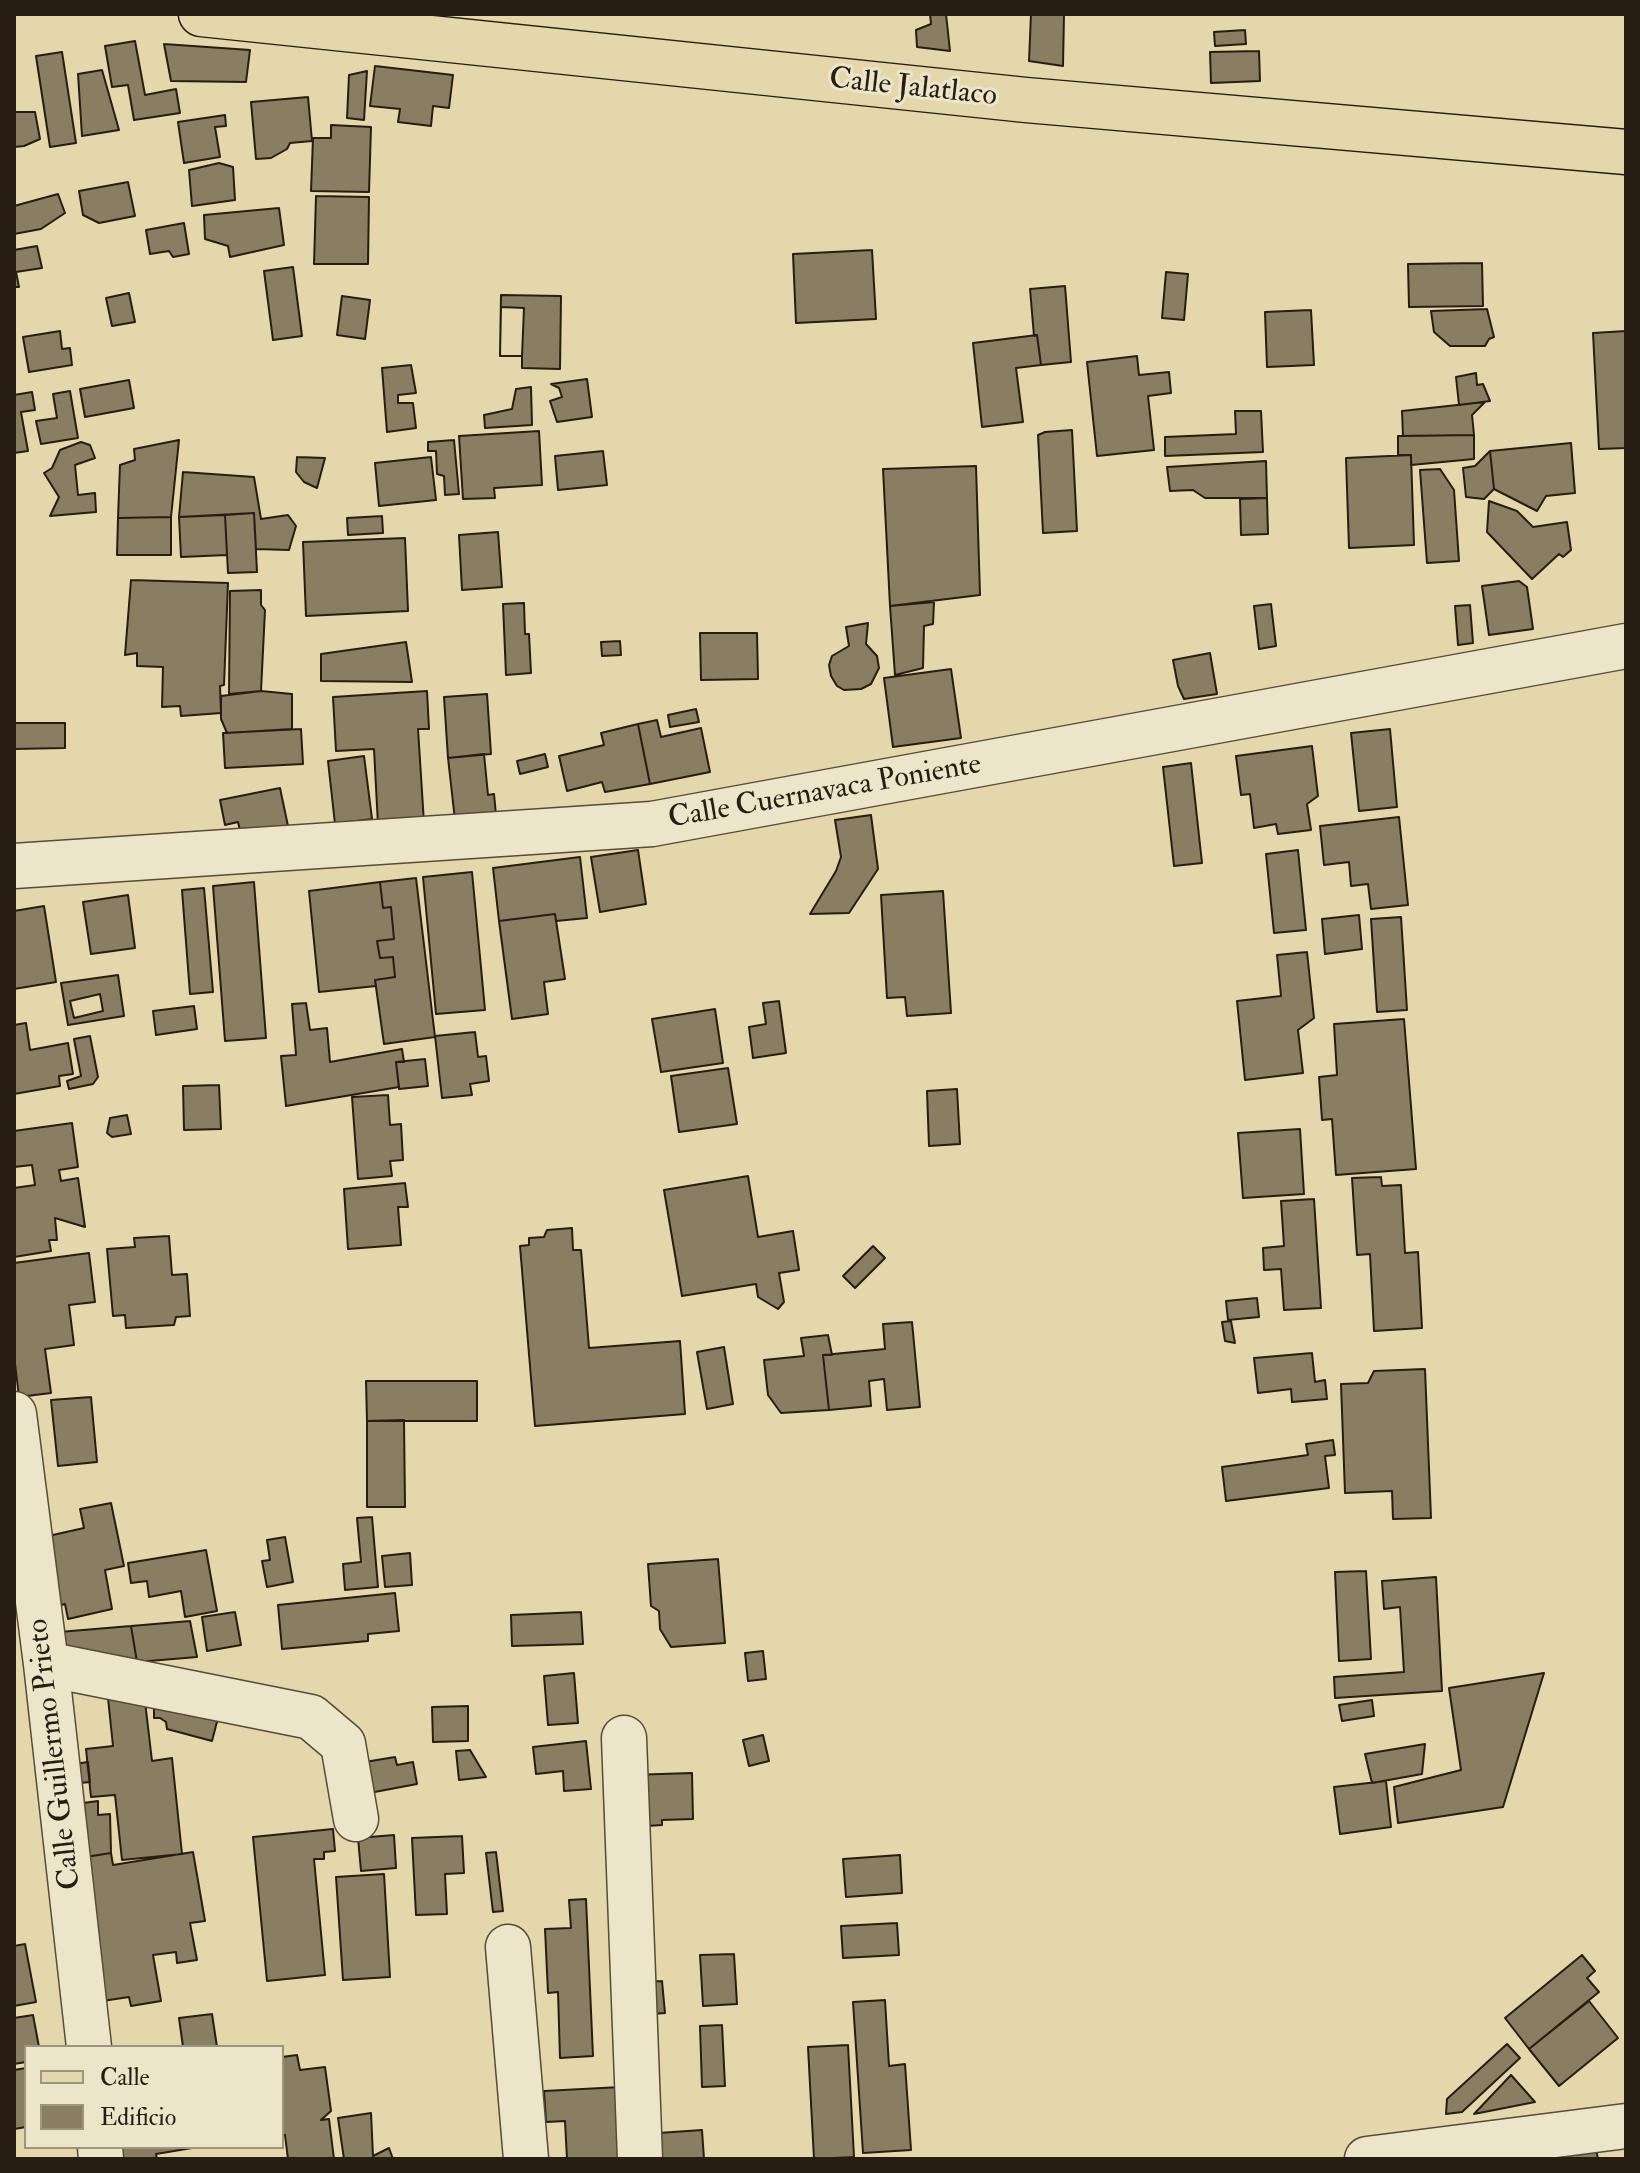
<!DOCTYPE html>
<style>
body{margin:0}
#map{position:relative;width:1640px;height:2173px;overflow:hidden;background:#e4d7ac;font-family:"IM FELL Double Pica",serif}
canvas{display:block}
.frame{position:absolute;inset:0;border:16px solid #271d12;pointer-events:none}
.legend{position:absolute;left:24px;top:2045px;width:260px;height:104px;box-sizing:border-box;background:#ede5c9;border:2px solid #9e9580;margin:0;padding:10px 14px;list-style:none;font-size:24px;color:#271d12}
.legend li{display:flex;align-items:center;gap:16px;height:40px}
.legend b{width:40px;border:2px solid #9e9580}
</style>
<div id="map">
<canvas width="1640" height="2173"></canvas>
<div class="frame"></div>
<ul class="legend">
<li><b style="height:10px;background:#e4d7ac"></b>Calle</li>
<li><b style="height:22px;background:#897e62"></b>Edificio</li>
</ul>
</div>
<script>
const context = document.querySelector('canvas').getContext('2d');
context.lineJoin = 'round';
function paint(path, color) { context.fillStyle = color; context.fill(path, 'evenodd'); }
const shape = rows => new Path2D(rows.map(r => 'M' + r).join(''));
function strokePath(path, color, width, dash) { context.strokeStyle = color; context.lineWidth = width; context.lineCap = dash ? 'butt' : 'round'; context.setLineDash(dash || []); context.stroke(path); }
function drawText(font, color, halo, rows, align = 'center') {
  context.font = font + ' "IM FELL Double Pica",serif'; context.lineWidth = 6; context.setLineDash([]); context.textBaseline = 'middle'; context.strokeStyle = halo; context.fillStyle = color; for (const [text, x, y, turn = 0] of rows) {
    context.save(); context.translate(x, y); context.rotate((+turn || 0) * Math.PI / 180); context.textAlign = isNaN(turn) ? turn : align; if (halo) context.strokeText(text, 0, 0); context.fillText(text, 0, 0); context.restore();
  }
}
const building = shape([
 [930,14,946,14,950,51,917,47,916,30,931,24,930,14],
 [1031,14,1064,14,1063,66,1029,61,1031,14],
 [1245,30,1246,44,1215,46,1214,32,1245,30],
 [135,41,145,95,176,89,180,113,134,120,128,85,112,87,105,46,135,41],
 [164,44,250,50,246,82,171,81,164,44],
 [1259,51,1260,81,1211,83,1210,52,1259,51],
 [62,52,76,143,50,147,36,56,62,52],
 [375,66,453,75,449,108,433,106,431,126,398,122,400,109,370,106,375,66],
 [102,70,119,130,82,136,78,74,102,70],
 [367,71,364,120,347,118,349,75,367,71],
 [308,97,312,141,290,143,287,149,271,158,256,159,251,102,308,97],
 [14,112,35,112,40,139,24,146,14,147,14,112],
 [225,115,226,126,215,127,220,157,184,163,178,122,225,115],
 [331,125,371,127,369,192,311,191,313,138,331,138,331,125],
 [219,163,233,167,235,200,192,206,189,170,219,163],
 [128,182,135,216,99,223,83,215,79,191,128,182],
 [58,194,65,213,41,229,14,234,14,206,58,194],
 [316,196,369,197,368,264,314,264,316,196],
 [279,208,284,245,230,257,228,246,205,239,204,215,279,208],
 [184,223,189,254,173,257,169,251,150,254,146,230,184,223],
 [37,246,42,268,16,272,19,287,14,287,14,250,37,246],
 [872,250,876,319,796,323,793,254,872,250],
 [1482,263,1483,306,1409,307,1408,264,1482,263],
 [293,267,302,336,273,340,264,271,293,267],
 [1166,272,1188,274,1184,320,1162,318,1166,272],
 [1065,286,1071,362,1041,365,1037,335,1034,336,1030,289,1065,286],
 [129,293,135,322,112,326,106,298,129,293],
 [501,295,561,296,560,369,522,368,522,356,500,356,501,295],
 [342,296,370,300,365,339,337,335,342,296],
 [501,307,524,308,522,356,500,356,501,307],
 [1487,309,1494,337,1489,339,1485,346,1450,346,1434,332,1431,311,1487,309],
 [1311,310,1314,365,1267,367,1265,312,1311,310],
 [60,331,62,349,70,348,72,365,29,372,23,337,60,331],
 [1626,331,1626,448,1599,449,1593,333,1626,331],
 [1037,335,1041,365,1016,368,1023,422,982,427,973,343,1037,335],
 [1137,356,1139,375,1169,372,1171,393,1148,396,1154,450,1097,456,1087,362,1137,356],
 [411,365,416,393,398,395,398,403,413,403,416,428,387,432,382,368,411,365],
 [1476,373,1477,385,1483,384,1490,401,1459,405,1456,377,1476,373],
 [587,379,592,417,557,422,550,401,562,397,559,388,551,384,587,379],
 [129,380,134,408,85,417,80,389,129,380],
 [531,387,532,425,485,428,484,415,512,409,516,389,531,387],
 [70,391,78,438,41,444,36,421,57,418,53,394,70,391],
 [32,392,35,410,21,412,28,451,14,453,14,395,32,392],
 [1485,402,1472,415,1474,435,1403,436,1402,411,1485,402],
 [1235,411,1261,411,1263,452,1165,456,1165,437,1236,434,1235,411],
 [1072,430,1077,531,1043,533,1038,435,1045,432,1072,430],
 [539,431,542,485,494,488,495,498,463,499,459,436,539,431],
 [1474,435,1474,459,1411,465,1411,455,1398,455,1398,436,1474,435],
 [179,440,171,517,118,518,120,465,135,460,134,449,179,440],
 [454,440,459,494,445,495,444,476,437,474,436,451,428,451,428,442,454,440],
 [81,442,90,445,95,458,75,465,78,495,95,493,96,512,50,516,59,497,44,473,52,468,60,450,81,442],
 [1571,443,1575,493,1546,496,1537,511,1494,489,1490,451,1571,443],
 [603,451,607,485,558,490,555,456,603,451],
 [1490,451,1494,489,1484,499,1466,497,1463,468,1475,466,1490,451],
 [1411,455,1414,545,1349,548,1346,458,1411,455],
 [297,457,325,458,317,488,304,482,296,472,297,457],
 [431,457,436,500,379,506,375,463,431,457],
 [1266,461,1267,498,1205,498,1193,490,1170,491,1167,467,1266,461],
 [976,466,980,595,890,606,883,469,976,466],
 [1440,469,1454,490,1459,561,1427,563,1420,470,1440,469],
 [183,472,254,477,261,519,288,515,296,526,289,550,256,549,254,513,179,517,183,472],
 [1267,498,1268,534,1241,535,1240,499,1267,498],
 [1489,501,1517,511,1533,527,1567,522,1571,550,1563,557,1559,554,1532,579,1487,532,1489,501],
 [254,513,257,572,228,573,225,515,254,513],
 [225,515,227,555,181,557,179,517,225,515],
 [382,516,383,533,348,535,347,518,382,516],
 [171,517,171,555,117,555,118,518,171,517],
 [498,532,502,587,462,590,459,535,498,532],
 [405,538,408,611,306,616,303,542,405,538],
 [131,580,228,583,224,685,220,686,221,713,181,716,180,706,162,707,163,667,137,666,137,653,125,655,131,580],
 [1519,581,1527,587,1533,629,1489,635,1482,586,1519,581],
 [261,590,261,605,265,610,261,691,229,694,230,591,261,590],
 [934,602,933,624,924,626,923,668,895,675,890,606,934,602],
 [524,603,525,634,529,634,531,673,506,675,503,604,524,603],
 [1271,604,1276,646,1259,649,1254,606,1271,604],
 [1470,605,1473,643,1458,645,1455,606,1470,605],
 [868,623,866,644,877,656,879,668,871,684,861,689,844,690,837,686,831,676,829,665,832,656,849,646,846,627,868,623],
 [700,633,757,633,758,679,701,680,700,633],
 [620,641,621,655,602,656,601,642,620,641],
 [406,642,412,682,321,681,321,654,406,642],
 [1210,653,1217,694,1184,699,1178,686,1173,660,1210,653],
 [951,669,961,738,893,747,884,678,951,669],
 [261,691,292,694,292,729,227,733,221,719,221,696,261,691],
 [427,691,429,729,418,729,424,823,378,825,374,749,336,751,333,697,427,691],
 [487,694,491,754,448,758,444,697,487,694],
 [696,709,699,722,670,727,668,715,696,709],
 [657,720,661,737,701,728,710,772,650,784,638,724,657,720],
 [14,723,65,723,65,748,14,749,14,723],
 [638,724,650,784,605,792,602,782,567,791,559,756,604,745,601,733,638,724],
 [301,729,303,764,225,768,223,733,301,729],
 [1390,729,1397,807,1359,811,1351,733,1390,729],
 [1312,746,1318,796,1307,804,1311,830,1278,834,1276,824,1254,828,1250,794,1241,795,1236,756,1312,746],
 [484,754,488,795,494,794,496,815,455,820,448,758,484,754],
 [545,754,548,767,520,774,517,761,545,754],
 [364,756,372,819,335,824,328,761,364,756],
 [1191,763,1202,863,1174,866,1163,767,1191,763],
 [280,788,288,826,241,835,238,822,225,825,220,800,280,788],
 [871,815,878,869,849,913,810,914,836,871,841,857,835,820,871,815],
 [1399,817,1408,905,1371,909,1368,884,1351,886,1349,862,1324,865,1320,826,1399,817],
 [638,850,646,904,600,912,591,857,638,850],
 [1298,850,1306,930,1274,933,1266,854,1298,850],
 [580,857,587,918,556,921,555,914,499,921,493,868,580,857],
 [472,872,485,1010,436,1014,423,877,472,872],
 [416,878,435,1037,384,1044,375,980,395,977,393,957,380,958,377,941,394,939,391,907,383,908,380,882,416,878],
 [254,882,266,1038,225,1041,213,886,254,882],
 [380,882,383,908,391,907,394,939,377,941,380,958,393,957,395,977,375,980,376,986,319,992,309,891,380,882],
 [204,888,213,992,190,994,182,890,204,888],
 [943,891,951,1013,907,1016,905,997,887,998,881,895,943,891],
 [128,895,135,948,91,954,83,902,128,895],
 [44,906,56,982,14,989,14,911,44,906],
 [555,914,565,979,544,982,548,1014,512,1019,499,921,555,914],
 [1359,915,1362,949,1325,954,1322,919,1359,915],
 [1401,917,1407,1010,1377,1012,1371,919,1401,917],
 [1307,952,1314,1018,1298,1030,1303,1073,1245,1080,1237,1001,1281,996,1277,955,1307,952],
 [118,975,124,1016,68,1025,61,983,118,975],
 [100,994,103,1011,74,1018,70,1001,100,994],
 [779,1001,786,1053,753,1058,749,1027,766,1024,763,1003,779,1001],
 [306,1003,310,1030,327,1028,330,1062,402,1049,404,1062,396,1062,399,1087,286,1106,281,1056,296,1055,292,1004,306,1003],
 [194,1006,197,1029,156,1035,153,1011,194,1006],
 [715,1009,723,1063,661,1072,652,1019,715,1009],
 [1404,1019,1416,1169,1336,1175,1332,1119,1322,1120,1319,1077,1337,1075,1334,1024,1404,1019],
 [26,1023,30,1050,68,1043,73,1074,59,1076,60,1086,14,1094,14,1025,26,1023],
 [475,1032,478,1057,486,1056,489,1081,470,1084,472,1095,442,1098,435,1036,475,1032],
 [90,1036,98,1077,93,1084,69,1089,67,1081,81,1076,74,1039,90,1036],
 [425,1059,428,1086,399,1089,396,1062,425,1059],
 [728,1068,737,1124,679,1132,671,1076,728,1068],
 [219,1085,221,1129,184,1130,183,1086,219,1085],
 [957,1089,960,1144,929,1146,927,1091,957,1089],
 [388,1095,390,1125,401,1124,403,1160,390,1161,392,1176,358,1179,352,1097,388,1095],
 [127,1115,131,1134,112,1137,107,1133,110,1118,127,1115],
 [72,1123,78,1167,59,1170,61,1181,78,1178,85,1227,55,1218,57,1240,49,1240,51,1251,14,1257,14,1188,35,1185,32,1165,14,1167,14,1131,72,1123],
 [1300,1129,1304,1194,1243,1198,1238,1133,1300,1129],
 [748,1176,758,1237,793,1231,799,1270,779,1273,784,1302,778,1309,758,1297,756,1284,682,1296,664,1190,748,1176],
 [1381,1177,1382,1186,1401,1185,1405,1253,1418,1252,1422,1328,1374,1331,1370,1254,1357,1255,1352,1178,1381,1177],
 [405,1183,408,1207,398,1207,401,1245,348,1249,344,1189,405,1183],
 [1314,1199,1321,1308,1284,1310,1281,1269,1264,1270,1263,1248,1284,1246,1281,1201,1314,1199],
 [572,1228,573,1250,581,1250,589,1348,680,1341,685,1414,535,1426,520,1246,529,1245,529,1238,544,1237,547,1230,572,1228],
 [169,1236,172,1275,187,1274,190,1316,176,1317,174,1325,126,1328,125,1315,113,1316,107,1249,135,1247,134,1238,169,1236],
 [873,1246,885,1258,855,1288,843,1276,873,1246],
 [89,1253,95,1302,69,1305,74,1345,45,1349,51,1393,19,1397,14,1355,14,1263,89,1253],
 [1257,1298,1259,1317,1228,1320,1226,1301,1257,1298],
 [1231,1321,1235,1343,1225,1341,1222,1322,1231,1321],
 [912,1322,920,1407,887,1410,884,1379,869,1381,871,1406,829,1410,823,1355,885,1349,883,1324,912,1322],
 [828,1335,832,1355,823,1355,829,1410,781,1413,768,1395,764,1360,804,1356,801,1338,828,1335],
 [724,1347,733,1404,707,1409,697,1352,724,1347],
 [1312,1353,1315,1382,1325,1380,1327,1399,1292,1402,1291,1389,1258,1393,1254,1358,1312,1353],
 [1425,1369,1431,1518,1393,1519,1392,1491,1345,1493,1341,1384,1368,1383,1374,1371,1425,1369],
 [366,1381,477,1381,477,1421,367,1421,366,1381],
 [91,1397,97,1462,58,1466,51,1400,91,1397],
 [404,1420,405,1507,367,1507,367,1421,404,1420],
 [1333,1440,1335,1455,1325,1456,1329,1488,1226,1501,1222,1467,1308,1455,1306,1444,1333,1440],
 [111,1503,124,1566,105,1570,112,1609,68,1619,65,1604,50,1608,35,1539,84,1528,80,1509,111,1503],
 [372,1517,378,1587,345,1590,343,1564,361,1562,357,1518,372,1517],
 [285,1537,293,1582,267,1587,262,1561,270,1560,267,1540,285,1537],
 [206,1550,217,1611,185,1617,181,1591,149,1597,147,1581,131,1583,128,1563,206,1550],
 [410,1553,412,1585,385,1587,382,1556,410,1553],
 [718,1559,725,1643,671,1647,660,1629,659,1611,651,1606,648,1564,718,1559],
 [1366,1571,1371,1659,1339,1661,1335,1572,1366,1571],
 [1436,1577,1442,1691,1335,1698,1334,1677,1404,1672,1400,1607,1384,1609,1382,1581,1436,1577],
 [395,1593,399,1631,368,1634,368,1641,282,1649,278,1605,395,1593],
 [235,1612,241,1645,207,1651,202,1617,235,1612],
 [581,1612,583,1644,512,1646,511,1615,581,1612],
 [190,1621,197,1657,137,1662,131,1626,190,1621],
 [131,1626,137,1662,52,1660,47,1633,131,1626],
 [763,1651,766,1679,748,1681,745,1653,763,1651],
 [574,1673,578,1723,548,1725,544,1676,574,1673],
 [1544,1673,1503,1807,1398,1823,1394,1787,1461,1770,1449,1688,1544,1673],
 [144,1693,152,1761,172,1758,182,1854,122,1860,115,1795,91,1797,86,1749,113,1746,108,1698,144,1693],
 [154,1696,219,1714,212,1741,167,1729,166,1722,160,1718,154,1718,154,1696],
 [1372,1700,1374,1716,1342,1721,1339,1705,1372,1700],
 [468,1706,468,1741,433,1742,432,1707,468,1706],
 [763,1735,769,1761,749,1766,743,1740,763,1735],
 [586,1741,591,1789,564,1791,563,1771,536,1774,533,1747,586,1741],
 [1425,1744,1422,1774,1372,1783,1365,1754,1425,1744],
 [470,1750,486,1777,459,1780,456,1751,470,1750],
 [395,1757,397,1765,413,1762,417,1784,364,1794,359,1763,395,1757],
 [88,1762,90,1782,70,1784,61,1766,88,1762],
 [692,1773,693,1819,662,1820,662,1825,632,1827,630,1775,692,1773],
 [1386,1781,1391,1827,1340,1834,1334,1787,1386,1781],
 [98,1801,98,1815,110,1814,111,1853,73,1859,68,1805,98,1801],
 [333,1829,335,1851,324,1852,324,1859,314,1859,325,1975,267,1981,253,1837,333,1829],
 [394,1835,396,1868,361,1871,358,1838,394,1835],
 [462,1836,464,1873,445,1874,447,1914,416,1915,412,1838,462,1836],
 [193,1852,205,1921,190,1923,197,1960,177,1963,176,1952,153,1955,161,2001,131,2006,129,1997,96,2002,73,1859,111,1853,113,1865,193,1852],
 [496,1852,503,1911,493,1912,486,1853,496,1852],
 [900,1855,902,1893,846,1897,843,1859,900,1855],
 [384,1874,390,1977,343,1980,336,1877,384,1874],
 [586,1899,593,2056,560,2058,558,1992,548,1993,545,1929,571,1928,569,1900,586,1899],
 [897,1923,899,1955,843,1958,841,1926,897,1923],
 [25,1944,36,2002,14,2006,14,1946,25,1944],
 [734,1954,737,2004,703,2006,700,1955,734,1954],
 [1582,1955,1595,1971,1587,1978,1599,1992,1529,2049,1505,2018,1582,1955],
 [662,1981,665,2013,640,2015,638,1982,662,1981],
 [885,2000,889,2066,905,2064,911,2150,863,2153,853,2002,885,2000],
 [1589,2001,1618,2038,1559,2086,1529,2049,1589,2001],
 [212,2014,217,2047,183,2047,179,2018,212,2014],
 [33,2015,39,2047,26,2047,26,2062,14,2064,14,2018,33,2015],
 [722,2025,725,2086,702,2087,700,2026,722,2025],
 [1507,2044,1520,2058,1462,2112,1446,2114,1447,2099,1507,2044],
 [848,2045,854,2157,814,2159,808,2047,848,2045],
 [297,2055,300,2070,325,2067,331,2111,321,2120,329,2119,334,2159,288,2159,285,2135,282,2135,282,2057,297,2055],
 [26,2068,26,2127,14,2129,14,2070,26,2068],
 [1511,2075,1535,2102,1474,2114,1511,2075],
 [621,2087,624,2159,567,2159,565,2121,546,2122,544,2091,621,2087],
 [371,2113,373,2156,389,2148,393,2159,344,2159,338,2118,371,2113],
 [702,2130,704,2159,645,2159,644,2134,702,2130],
 [117,2147,192,2147,192,2148,156,2154,157,2159,115,2159,117,2147],
 [1596,2149,1598,2159,1542,2159,1596,2149]
]);
paint(building, '#897e62');
strokePath(building, '#271d12', 2);
const minor = shape([
 [14,866,652,824,1626,646],
 [14,1414,46,1664,89,2047],
 [46,1664,311,1717,343,1744,356,1819],
 [624,1738,640,2159],
 [508,1947,526,2159],
 [100,2147,101,2159],
 [1367,2159,1626,2126]
]);
const major = shape([
 [201,14,1026,100,1626,152]
]);
strokePath(minor, '#564c38', 47);
strokePath(major, '#271d12', 47);
strokePath(minor, '#ede5c9', 44);
strokePath(major, '#e4d7ac', 44);
drawText('30px', '#271d12', '#ede5c9', [
 ["Calle Jalatlaco",913,89,6],
 ["Calle Cuernavaca Poniente",825,793,-10],
 ["Calle Guillermo Prieto",56,1754,-97]
]);
</script>
